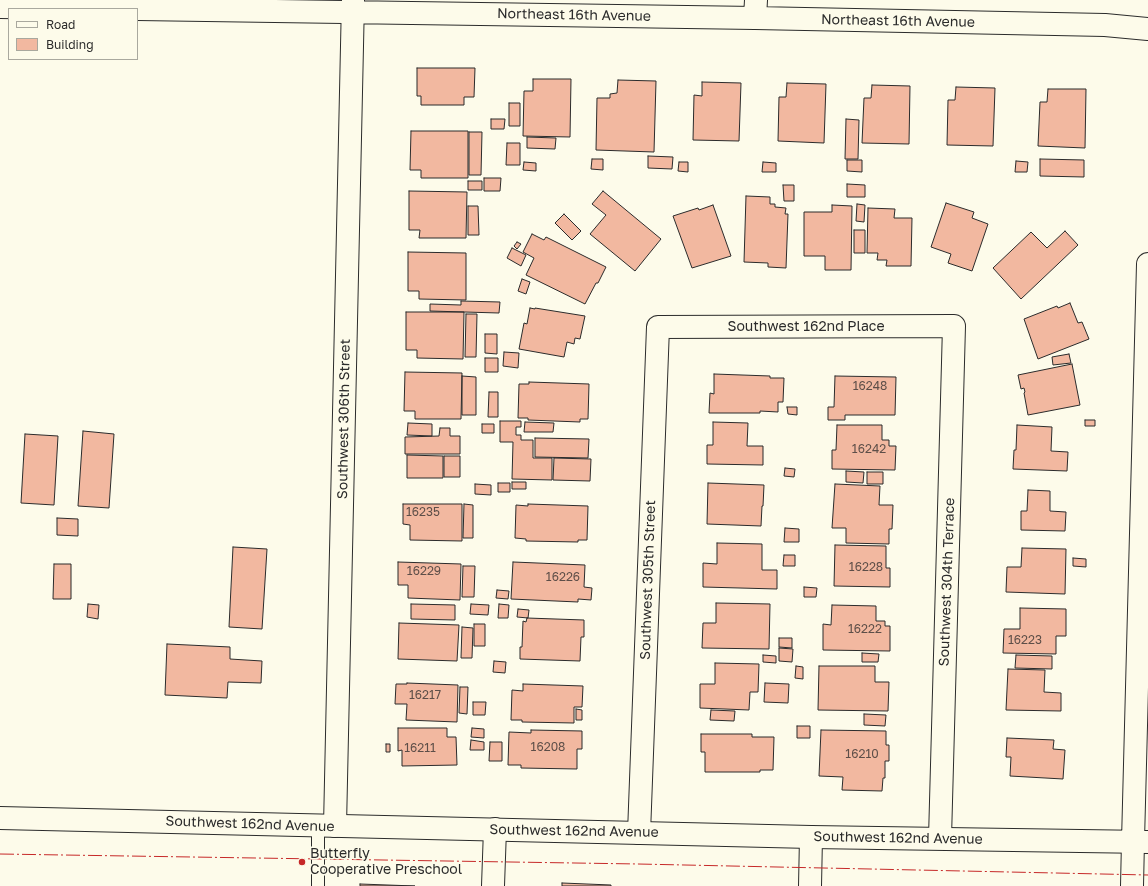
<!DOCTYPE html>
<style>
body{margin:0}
#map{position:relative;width:1148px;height:886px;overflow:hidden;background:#fdfbea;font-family:"Golos Text",sans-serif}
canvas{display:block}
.legend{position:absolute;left:8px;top:8px;width:130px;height:52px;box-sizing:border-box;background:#fdfbea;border:1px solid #a9a89e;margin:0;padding:5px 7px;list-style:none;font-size:12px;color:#2b2b2b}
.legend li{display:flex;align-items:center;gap:8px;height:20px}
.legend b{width:20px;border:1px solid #a9a89e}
</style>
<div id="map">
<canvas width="1148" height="886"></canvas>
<ul class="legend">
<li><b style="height:5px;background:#fdfbea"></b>Road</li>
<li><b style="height:11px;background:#f2b8a0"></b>Building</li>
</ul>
</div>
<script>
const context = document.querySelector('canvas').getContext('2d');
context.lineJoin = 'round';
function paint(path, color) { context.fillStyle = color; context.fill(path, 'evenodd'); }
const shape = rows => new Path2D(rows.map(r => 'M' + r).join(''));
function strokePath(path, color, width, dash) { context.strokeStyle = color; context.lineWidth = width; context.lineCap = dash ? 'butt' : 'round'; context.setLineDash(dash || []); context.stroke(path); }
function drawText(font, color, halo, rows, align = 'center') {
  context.font = font + ' "Golos Text",sans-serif'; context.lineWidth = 3; context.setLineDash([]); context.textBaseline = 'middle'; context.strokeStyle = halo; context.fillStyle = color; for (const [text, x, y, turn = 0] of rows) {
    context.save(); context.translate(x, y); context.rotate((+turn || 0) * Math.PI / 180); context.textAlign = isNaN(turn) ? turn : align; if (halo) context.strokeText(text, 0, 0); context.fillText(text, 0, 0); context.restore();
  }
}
const building = shape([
 [417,68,475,68,474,97,464,97,464,105,421,105,421,96,417,96,417,68],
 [533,79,571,79,570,137,523,136,524,91,533,91,533,79],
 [618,80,656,81,654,152,596,150,597,98,610,98,610,94,617,93,618,80],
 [702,82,741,83,739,141,693,140,694,95,702,96,702,82],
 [787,83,826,84,824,143,778,141,779,97,786,97,787,83],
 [872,85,910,86,909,144,862,143,864,98,871,98,872,85],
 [956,87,995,88,993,146,947,145,948,100,955,100,956,87],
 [1048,89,1086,89,1085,148,1038,146,1040,102,1047,102,1048,89],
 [509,103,520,103,520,126,509,126,509,103],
 [491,119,505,119,504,129,491,129,491,119],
 [846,119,859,120,858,159,845,159,846,119],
 [411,131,468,131,468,178,421,178,421,170,410,170,411,131],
 [469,132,482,132,481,175,469,175,469,132],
 [527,137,556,138,555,149,527,148,527,137],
 [507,143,520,143,520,165,506,165,507,143],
 [648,156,673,157,672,169,648,168,648,156],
 [592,159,603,159,603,170,591,169,592,159],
 [1040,159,1084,160,1084,177,1040,176,1040,159],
 [847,160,862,160,862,172,847,171,847,160],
 [1016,161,1028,162,1027,172,1015,172,1016,161],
 [524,162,536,163,536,171,523,170,524,162],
 [679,162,688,162,688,172,678,171,679,162],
 [763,162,776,163,776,172,762,172,763,162],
 [484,178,501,178,500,191,484,191,484,178],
 [468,181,482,181,482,190,468,190,468,181],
 [847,184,865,185,865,197,847,197,847,184],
 [783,185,794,185,794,201,784,201,783,185],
 [409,191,467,192,466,238,419,238,420,230,409,230,409,191],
 [603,191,661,239,635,271,590,234,606,215,592,204,603,191],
 [746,196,770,197,770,204,775,204,775,207,786,208,785,214,788,214,786,268,768,267,768,263,744,262,746,196],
 [946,203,974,212,972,218,988,224,972,271,948,263,951,254,931,247,946,203],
 [857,204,865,205,864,222,856,221,857,204],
 [713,205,731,256,692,268,673,216,698,208,699,210,713,205],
 [832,205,852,206,851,270,825,270,825,256,804,256,804,212,832,212,832,205],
 [468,206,478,206,479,235,468,235,468,206],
 [868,208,895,209,894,218,912,218,911,266,886,266,887,260,877,260,878,253,867,253,868,208],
 [564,214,581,231,572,240,555,223,564,214],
 [854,230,865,230,865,253,854,253,854,230],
 [1065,231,1078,245,1021,299,993,268,1031,232,1047,248,1065,231],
 [532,234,544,240,546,237,606,267,598,283,596,283,585,304,526,275,534,258,523,252,532,234],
 [517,242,521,244,517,249,514,246,517,242],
 [512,248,526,255,521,266,507,258,512,248],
 [408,252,466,253,466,300,419,299,419,291,408,291,408,252],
 [522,279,530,282,526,294,518,291,522,279],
 [461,301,500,302,499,313,430,311,430,304,461,305,461,301],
 [1070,303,1078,323,1082,322,1089,339,1038,359,1024,319,1057,306,1058,308,1070,303],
 [530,308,535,309,535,308,585,316,580,339,575,338,574,344,567,342,564,357,519,349,524,323,527,324,530,308],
 [406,312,464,312,463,359,417,358,417,350,406,350,406,312],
 [466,314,477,314,476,357,465,357,466,314],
 [485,334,497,334,497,354,485,353,485,334],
 [504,352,519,353,518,368,503,366,504,352],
 [1069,354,1071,363,1053,365,1052,357,1069,354],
 [485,358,498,358,498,372,485,372,485,358],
 [1072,364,1080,405,1028,415,1024,393,1025,392,1024,388,1021,389,1018,375,1072,364],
 [405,372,462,373,461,419,415,419,415,411,404,411,405,372],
 [714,374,770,376,770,378,784,378,783,402,778,402,778,412,760,411,760,413,709,413,710,393,714,394,714,374],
 [462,376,476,377,476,415,462,415,462,376],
 [835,376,896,377,895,415,845,415,845,420,828,420,828,407,834,407,835,376],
 [529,382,589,384,588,419,580,419,580,422,528,420,528,418,518,418,519,384,529,384,529,382],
 [489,392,498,392,498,417,488,417,489,392],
 [787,407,797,407,797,415,788,414,787,407],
 [1085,420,1095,420,1095,426,1085,426,1085,420],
 [500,421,521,421,521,427,516,427,516,435,521,435,521,440,533,440,533,458,552,458,552,480,512,479,513,442,500,442,500,421],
 [525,422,554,423,553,432,524,432,525,422],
 [713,422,748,423,747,446,763,446,763,465,707,464,707,445,713,445,713,422],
 [408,423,432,424,432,436,407,435,408,423],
 [482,424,494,424,494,433,482,433,482,424],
 [837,425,882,425,882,440,889,440,889,446,896,446,895,470,832,469,832,450,836,450,837,425],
 [1017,425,1052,427,1051,451,1068,452,1067,471,1013,469,1014,450,1016,450,1017,425],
 [440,428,450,428,450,436,460,436,460,454,405,454,405,437,439,436,440,428],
 [83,431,114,434,109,508,78,506,83,431],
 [25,434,58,436,54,505,21,503,25,434],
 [535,438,589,439,588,458,535,457,535,438],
 [407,455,443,456,443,478,407,478,407,455],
 [444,456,460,456,460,477,444,477,444,456],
 [554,458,591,459,590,481,553,480,554,458],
 [785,468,795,469,794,477,784,476,785,468],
 [846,471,864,472,863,483,846,482,846,471],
 [867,472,883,472,883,484,867,484,867,472],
 [512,482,526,482,526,489,512,489,512,482],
 [498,483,510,483,510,492,498,492,498,483],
 [708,483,764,485,763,506,762,506,761,526,707,524,708,483],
 [475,484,491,485,491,495,475,494,475,484],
 [835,484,880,486,879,505,893,505,892,529,889,529,889,544,846,543,846,528,832,528,835,484],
 [1028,490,1050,491,1050,511,1066,512,1065,531,1021,530,1021,511,1027,511,1028,490],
 [403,504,462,504,462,541,410,540,410,525,403,524,403,504],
 [464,504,473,505,473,538,463,538,464,504],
 [528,504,588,506,587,540,578,540,578,542,526,541,526,539,515,538,516,505,528,506,528,504],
 [57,518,78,519,78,536,57,535,57,518],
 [785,528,799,529,799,542,784,542,785,528],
 [717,543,762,544,762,570,777,570,777,589,703,587,703,563,717,564,717,543],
 [835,545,886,546,886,568,890,568,890,587,834,586,835,545],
 [233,547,267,549,262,629,229,627,233,547],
 [1022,548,1066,549,1065,594,1006,592,1007,567,1021,567,1022,548],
 [784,555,795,555,795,566,783,566,784,555],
 [1073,558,1086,559,1086,567,1073,566,1073,558],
 [398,562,461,564,460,600,408,598,408,585,398,585,398,562],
 [513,562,585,565,584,587,592,588,591,600,578,599,578,602,511,599,513,562],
 [54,564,71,564,71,599,53,599,54,564],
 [463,566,475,566,474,597,462,597,463,566],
 [804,587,817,588,816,597,804,597,804,587],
 [497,590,509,591,508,599,496,598,497,590],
 [716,603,770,604,769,649,702,648,703,623,716,623,716,603],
 [88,604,99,605,98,619,87,617,88,604],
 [411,604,455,605,455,620,411,619,411,604],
 [471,604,489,605,488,615,470,614,471,604],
 [499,604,509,605,508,618,498,618,499,604],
 [832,605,876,606,876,621,885,621,885,626,890,626,890,651,823,650,823,624,831,625,832,605],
 [1020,608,1066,609,1066,636,1056,636,1056,654,1003,653,1004,629,1020,629,1020,608],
 [518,609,529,610,528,618,517,617,518,609],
 [527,618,584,620,584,637,581,637,580,661,520,659,520,647,522,647,523,621,526,622,527,618],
 [399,623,459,625,457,661,398,659,399,623],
 [474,624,485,624,485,646,474,646,474,624],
 [462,627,473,628,472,658,461,658,462,627],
 [779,638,792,638,792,648,779,647,779,638],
 [167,644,230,647,230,659,262,661,261,683,228,682,227,698,165,695,167,644],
 [779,648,793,649,792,662,779,661,779,648],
 [862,653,879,654,878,662,862,662,862,653],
 [763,655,776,656,776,663,763,662,763,655],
 [1016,655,1052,656,1052,669,1015,668,1016,655],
 [494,661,506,662,505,673,493,672,494,661],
 [715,663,759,664,758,692,750,692,749,710,700,708,700,684,715,684,715,663],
 [796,666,803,667,803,679,795,678,796,666],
 [819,666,875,666,875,682,889,682,888,711,818,710,819,666],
 [1008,669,1045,670,1044,692,1061,693,1061,711,1006,710,1008,669],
 [407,683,458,685,457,722,406,720,407,704,395,704,396,684,407,684,407,683],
 [765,683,789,684,788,703,764,702,765,683],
 [523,684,583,686,582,707,574,707,574,723,522,722,522,720,511,720,512,690,523,691,523,684],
 [460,687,468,687,467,714,459,713,460,687],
 [473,702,486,702,485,715,473,715,473,702],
 [576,709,582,710,582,720,576,720,576,709],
 [711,710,735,711,734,721,710,720,711,710],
 [864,714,886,715,885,726,864,725,864,714],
 [797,726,810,726,810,738,797,738,797,726],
 [398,728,447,728,447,737,456,737,457,765,402,766,402,750,398,751,398,728],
 [472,728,484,729,484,738,471,737,472,728],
 [531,730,582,731,582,749,577,749,577,769,521,768,521,765,508,765,509,732,531,733,531,730],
 [821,730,886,731,886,745,889,745,889,761,885,761,885,778,883,778,882,791,842,790,843,777,819,776,821,730],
 [701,734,752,734,752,737,774,737,773,770,760,770,760,772,705,772,705,752,701,752,701,734],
 [1007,738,1054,740,1053,749,1065,750,1063,779,1010,776,1011,757,1006,757,1007,738],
 [471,740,484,742,484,750,470,750,471,740],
 [490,742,502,742,502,761,489,761,490,742],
 [386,744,390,744,390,752,386,752,386,744],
 [562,883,611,885,611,886,562,886,562,883],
 [360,884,415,886,360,886,360,884]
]);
paint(building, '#f2b8a0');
strokePath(building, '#2b2b2b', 1);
const lane = shape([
 [318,886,318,826]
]);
const street = shape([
 [0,7,755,18,1105,25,1148,29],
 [755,18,756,0],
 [335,826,353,0],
 [639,833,658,327,954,326,940,838],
 [493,886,495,829],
 [810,886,811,837],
 [1132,886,1133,841]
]);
const secondary = shape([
 [0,818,811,837,1148,842],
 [1133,841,1148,264]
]);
strokePath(lane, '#2b2b2b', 14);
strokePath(street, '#2b2b2b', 24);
strokePath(secondary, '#2b2b2b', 24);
strokePath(lane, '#fdfbea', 12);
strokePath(street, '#fdfbea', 22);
strokePath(secondary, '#fdfbea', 22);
strokePath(shape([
 [0,854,638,864,1148,875]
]), '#c62828', 1, [14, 3, 2, 3]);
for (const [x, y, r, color] of [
 [302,862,4,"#c62828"]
]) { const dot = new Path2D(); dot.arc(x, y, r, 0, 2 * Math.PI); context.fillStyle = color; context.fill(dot); strokePath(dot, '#fdfbea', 1.5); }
drawText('12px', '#5d4e48', null, [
 ["16248",870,386],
 ["16242",869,449],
 ["16235",423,512],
 ["16228",866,567],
 ["16229",424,571],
 ["16226",563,577],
 ["16222",865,629],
 ["16223",1025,640],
 ["16217",425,695],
 ["16208",548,747],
 ["16211",420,748],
 ["16210",862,754]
]);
drawText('14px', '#2b2b2b', '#fdfbea', [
 ["Northeast 16th Avenue",574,15,1],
 ["Northeast 16th Avenue",898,21,1],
 ["Southwest 162nd Place",806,327],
 ["Southwest 306th Street",344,419,-89],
 ["Southwest 305th Street",648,580,-88],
 ["Southwest 304th Terrace",947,582,-88],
 ["Southwest 162nd Avenue",250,824,2],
 ["Southwest 162nd Avenue",574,831,1],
 ["Southwest 162nd Avenue",898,838,1]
]);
drawText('14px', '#2b2b2b', '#fdfbea', [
 ["Butterfly",310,854],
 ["Cooperative Preschool",310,870]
], 'left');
</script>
